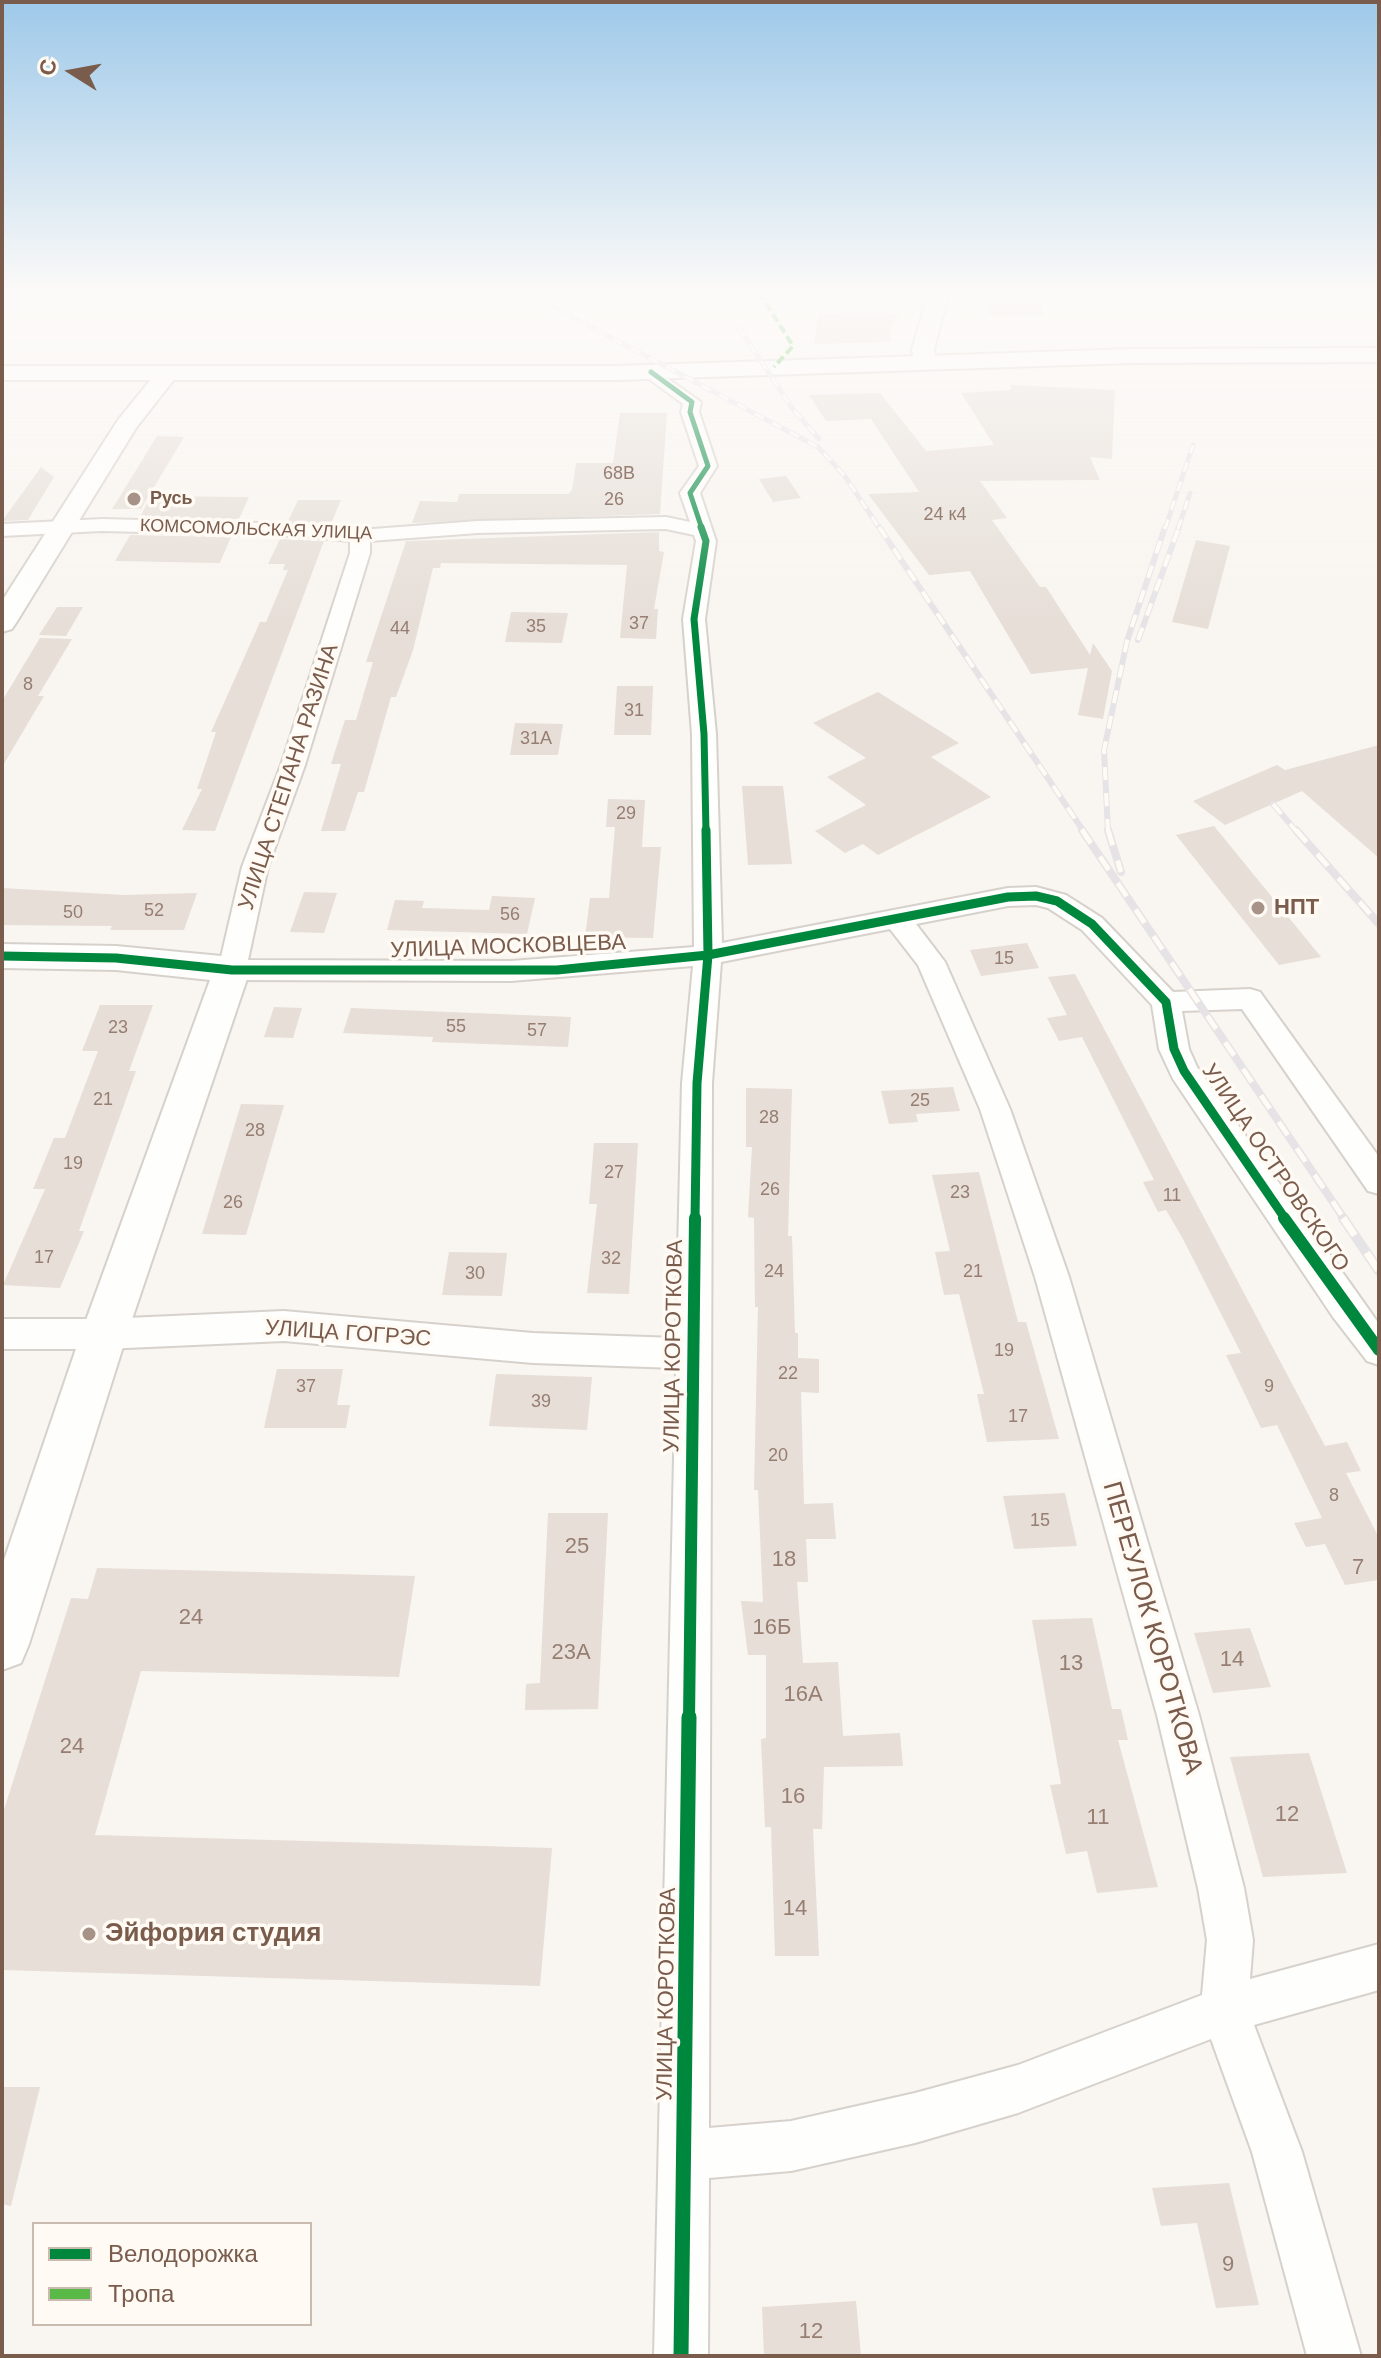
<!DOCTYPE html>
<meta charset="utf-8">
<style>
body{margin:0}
#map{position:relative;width:1381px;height:2358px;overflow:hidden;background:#f9f5f0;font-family:Helvetica,sans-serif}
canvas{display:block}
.frame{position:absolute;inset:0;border:4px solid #7a5c4d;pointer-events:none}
.legend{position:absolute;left:32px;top:2222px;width:280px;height:104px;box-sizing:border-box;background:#fffaf3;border:2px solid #cabbb1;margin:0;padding:10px 14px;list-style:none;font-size:24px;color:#7a5c4d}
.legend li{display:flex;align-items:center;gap:16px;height:40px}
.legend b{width:40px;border:2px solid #cabbb1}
.north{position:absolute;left:32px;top:32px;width:80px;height:80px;-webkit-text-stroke:6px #fffaf3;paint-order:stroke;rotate:281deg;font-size:22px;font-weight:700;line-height:32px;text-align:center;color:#7a5c4d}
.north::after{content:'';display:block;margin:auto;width:28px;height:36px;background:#7a5c4d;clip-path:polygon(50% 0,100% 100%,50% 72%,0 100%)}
</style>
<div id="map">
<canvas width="1381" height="2358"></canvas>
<div class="frame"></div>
<ul class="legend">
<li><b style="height:10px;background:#00873e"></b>Велодорожка</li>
<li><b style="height:10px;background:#58b947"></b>Тропа</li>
</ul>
<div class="north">С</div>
</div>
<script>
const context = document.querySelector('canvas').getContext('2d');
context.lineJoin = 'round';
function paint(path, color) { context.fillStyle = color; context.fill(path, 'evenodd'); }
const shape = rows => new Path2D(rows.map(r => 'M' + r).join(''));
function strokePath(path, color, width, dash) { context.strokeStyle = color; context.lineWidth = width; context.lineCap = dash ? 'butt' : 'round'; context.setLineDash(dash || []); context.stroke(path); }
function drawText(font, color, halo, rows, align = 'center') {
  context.font = font + ' Helvetica,sans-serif'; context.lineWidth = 7; context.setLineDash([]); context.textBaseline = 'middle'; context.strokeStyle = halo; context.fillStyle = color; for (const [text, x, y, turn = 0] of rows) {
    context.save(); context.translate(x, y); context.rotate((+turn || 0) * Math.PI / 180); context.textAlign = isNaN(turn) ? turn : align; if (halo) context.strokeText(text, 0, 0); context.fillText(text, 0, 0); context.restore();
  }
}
paint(shape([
 [981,292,1039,292,1043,315,991,316],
 [898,313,890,330,891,342,814,344,818,314],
 [1011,385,1115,390,1112,459,1090,457,1100,480,980,481,1007,518,992,520,1040,587,1046,587,1090,655,1093,643,1112,671,1103,719,1078,715,1088,668,1031,674,970,571,929,575,868,494,919,492,871,419,826,421,809,395,880,393,926,451,994,445,961,393,1011,390],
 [620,413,667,413,660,514,412,523,420,501,457,502,459,494,568,494,572,490,576,463,613,463],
 [157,436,184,437,141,509,112,509],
 [41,467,54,477,28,520,2,521],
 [786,476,801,498,773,502,759,479],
 [151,496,249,497,239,519,140,517],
 [298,500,341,500,331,524,288,521],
 [659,532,659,551,664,552,654,609,658,609,656,639,620,638,627,565,441,563,440,568,433,568,413,650,396,697,391,697,364,792,358,792,345,831,321,831,341,764,331,764,345,720,356,720,373,662,366,662,406,541],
 [130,535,231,537,220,563,115,561],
 [280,539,324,541,215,831,182,830,202,789,197,789,216,732,211,732,260,622,266,622,288,570,283,570,285,564,268,564],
 [1196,540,1230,546,1208,629,1172,622],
 [57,607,83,607,66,636,39,635],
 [511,612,568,613,562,643,505,642],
 [40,638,72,639,38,696,44,696,2,767,2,701],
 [617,686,653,686,651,735,614,735],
 [878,692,959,743,931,757,991,797,878,855,863,844,845,853,815,831,866,805,827,777,866,758,813,723],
 [515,723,563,724,558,755,510,755],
 [1379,745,1379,858,1302,791,1225,825,1193,801,1277,765,1285,770],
 [742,786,783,786,792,864,748,865],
 [608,799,645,800,642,847,661,847,653,938,585,937,590,898,609,898,615,827,606,827],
 [1214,826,1321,957,1279,965,1176,835],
 [2,888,124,895,197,893,184,930,110,930,112,926,2,925],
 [304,892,337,893,324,933,290,932],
 [492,896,535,898,527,934,387,930,395,900,424,901,422,908,489,910],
 [1027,943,1039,968,981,976,970,950],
 [1075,974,1325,1446,1347,1442,1361,1471,1346,1473,1379,1538,1379,1580,1345,1585,1325,1544,1306,1547,1294,1523,1322,1518,1277,1425,1261,1428,1226,1355,1241,1353,1183,1239,1166,1210,1158,1212,1143,1182,1154,1180,1082,1037,1059,1041,1047,1018,1067,1015,1048,977],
 [100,1005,153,1005,129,1071,136,1071,79,1231,84,1231,60,1288,3,1285,45,1189,33,1189,54,1138,65,1138,98,1051,82,1051],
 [274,1007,302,1008,293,1038,264,1037],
 [351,1008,571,1017,568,1047,432,1042,433,1037,343,1033],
 [953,1087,960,1111,916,1114,918,1122,889,1124,881,1091],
 [746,1088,792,1089,788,1236,792,1236,795,1333,798,1333,798,1358,819,1359,819,1393,801,1392,804,1504,833,1503,836,1539,806,1539,808,1582,797,1582,803,1663,838,1662,843,1736,900,1733,903,1766,824,1767,822,1829,813,1829,819,1956,775,1956,771,1827,765,1827,761,1739,766,1738,766,1655,748,1655,741,1601,763,1602,758,1490,754,1490,758,1307,755,1307,754,1218,748,1217,752,1147,746,1147],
 [241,1104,284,1105,246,1235,202,1234],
 [594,1143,638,1143,629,1294,587,1293,597,1204,589,1204],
 [979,1172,1018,1322,1026,1322,1059,1439,987,1442,977,1394,984,1394,959,1294,944,1295,935,1252,950,1251,932,1175],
 [449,1252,507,1253,502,1296,442,1295],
 [277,1369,343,1369,337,1405,350,1405,346,1428,264,1428],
 [496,1374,592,1377,587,1430,489,1426],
 [1065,1493,1077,1546,1014,1549,1003,1496],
 [548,1513,608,1513,598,1709,525,1710,526,1684,540,1683],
 [97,1568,415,1576,399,1677,141,1671,95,1835,552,1848,540,1986,2,1970,2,1816,71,1598,88,1599],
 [1092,1618,1112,1709,1121,1709,1128,1740,1118,1740,1158,1887,1097,1893,1087,1851,1066,1854,1050,1785,1061,1784,1032,1620],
 [1250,1628,1271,1687,1213,1693,1194,1633],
 [1309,1753,1347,1873,1263,1877,1230,1757],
 [2,2087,40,2087,11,2206,2,2204],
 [1229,2183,1259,2305,1216,2308,1197,2223,1161,2226,1152,2188],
 [856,2301,861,2356,764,2356,762,2307]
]), '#e6ded7');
const minor = shape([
 [651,367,701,402,699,412,717,466,700,493,716,541,705,619,716,734,722,943,1008,888,1036,887,1066,895,1102,918,1173,992,1250,989,1260,992,1379,1157,1379,1194,1368,1191,1242,1009,1182,1011,1189,1049,1197,1067,1379,1324,1379,1365,1367,1361,1333,1317,1173,1079,1159,1049,1152,1005,1082,930,1048,908,1036,905,1008,906,916,924,945,962,1010,1109,1069,1277,1199,1715,1244,1888,1253,1940,1250,1979,1379,1944,1379,1990,1254,2025,1302,2152,1361,2356,1307,2356,1252,2152,1211,2039,1018,2113,915,2143,791,2171,709,2178,708,2356,654,2356,676,1368,533,1363,284,1341,104,1349,2,1349,2,1319,104,1319,284,1311,533,1333,676,1338,682,1083,693,966,511,981,232,980,222,977,218,970,242,867,281,765,350,553,350,541,299,536,102,531,2,536,2,524,102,519,299,524,360,530,478,521,666,517,690,522,680,493,699,466,681,412,683,404,645,376,645,368,651,367],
 [666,529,694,535,696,541,683,619,692,734,694,947,511,961,248,960,268,867,305,765,370,553,370,541,478,533,666,529],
 [890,929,918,965,980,1109,1035,1277,1157,1715,1198,1888,1207,1940,1202,1995,1018,2065,915,2093,791,2121,709,2128,712,1083,721,962,890,929]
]);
const tertiary = shape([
 [929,292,949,292,934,349,936,363,925,370,914,363,912,349,929,292],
 [168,366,179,373,136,428,16,623,12,629,2,632,2,601,118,420,160,368,168,366],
 [2,944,116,946,232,957,245,961,250,970,127,1334,29,1644,21,1663,2,1670,2,1566,81,1334,210,980,116,970,2,968,2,944]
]);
const secondary = shape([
 [1379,348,1379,362,1132,363,616,380,2,380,2,366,616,366,1132,349,1379,348]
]);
strokePath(minor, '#d7d1cb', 4);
strokePath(tertiary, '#d7d1cb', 4);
strokePath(secondary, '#d9d2cb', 4);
paint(minor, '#fefefd');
paint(tertiary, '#fefefd');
paint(secondary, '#fefefd');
const railFar3 = shape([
 [525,292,818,447,844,475,880,529],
 [739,328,792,408,819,439],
 [1165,529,1193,445],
 [1178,529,1190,493]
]);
const railFar2 = shape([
 [879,527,1084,832],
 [1138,640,1179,527],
 [1273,804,1297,832],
 [1108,832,1104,750,1127,641,1165,527]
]);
const railFar1 = shape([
 [1082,830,1345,1220],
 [1108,830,1121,872],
 [1296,830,1379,924]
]);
const rail = shape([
 [1343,1218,1379,1271]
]);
strokePath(railFar3, '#e6e3e7', 5);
strokePath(railFar2, '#e6e3e7', 6);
strokePath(railFar1, '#e6e3e7', 8);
strokePath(rail, '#e6e3e7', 10);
strokePath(railFar3, '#fffaf3', 3, [10]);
strokePath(railFar2, '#fffaf3', 4, [13]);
strokePath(railFar1, '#fffaf3', 5, [16]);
strokePath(rail, '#fffaf3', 7, [21]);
strokePath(shape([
 [759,292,793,346,774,367]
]), '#58b947', 4, [9, 4]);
strokePath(shape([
 [651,372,692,402,690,412,708,466,690,493,702,529]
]), '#00873e', 5);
strokePath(shape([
 [701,527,706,541,694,619,704,734,706,832]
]), '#00873e', 7);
strokePath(shape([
 [2,956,116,958,232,970,557,970,708,955,1008,897,1036,896,1057,901,1092,924,1166,1002,1174,1049,1184,1071,1286,1220],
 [695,1220,697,1083,708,955,706,830]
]), '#00873e', 9);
strokePath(shape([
 [1284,1218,1379,1350],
 [689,1719,695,1218]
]), '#00873e', 12);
strokePath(shape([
 [681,2356,689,1717]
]), '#00873e', 15);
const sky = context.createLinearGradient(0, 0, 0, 623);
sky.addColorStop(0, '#9ec9e9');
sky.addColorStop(0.47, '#fcfaf8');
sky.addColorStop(1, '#fcfaf800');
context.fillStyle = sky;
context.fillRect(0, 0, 1381, 623);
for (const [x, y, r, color] of [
 [134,499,8,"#a69286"],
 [1258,908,8,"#a69286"],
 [89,1934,8,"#a69286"]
]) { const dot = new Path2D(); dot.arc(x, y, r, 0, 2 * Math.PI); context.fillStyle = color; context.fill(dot); strokePath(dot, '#fffaf3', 3); }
drawText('18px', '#977e72', null, [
 ["68В",619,474],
 ["26",614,500],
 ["24 к4",945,515],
 ["37",639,624],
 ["35",536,627],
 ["44",400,629],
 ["8",28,685],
 ["31",634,711],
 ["31А",536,739],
 ["29",626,814],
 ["52",154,911],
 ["50",73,913],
 ["56",510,915],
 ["15",1004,959],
 ["55",456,1027],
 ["23",118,1028],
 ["57",537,1031],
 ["21",103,1100],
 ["25",920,1101],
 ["28",769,1118],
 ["28",255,1131],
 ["19",73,1164],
 ["27",614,1173],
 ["26",770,1190],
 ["23",960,1193],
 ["11",1172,1196],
 ["26",233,1203],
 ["17",44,1258],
 ["32",611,1259],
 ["24",774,1272],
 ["21",973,1272],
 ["30",475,1274],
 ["19",1004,1351],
 ["22",788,1374],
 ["37",306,1387],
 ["9",1269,1387],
 ["39",541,1402],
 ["17",1018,1417],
 ["20",778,1456],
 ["8",1334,1496],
 ["15",1040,1521]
]);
drawText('bold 18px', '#7a5c4d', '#fffaf3', [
 ["Русь",150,499]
], 'left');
drawText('18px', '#7a5c4d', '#fffaf3', [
 ["КОМСОМОЛЬСКАЯ УЛИЦА",256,530,2]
]);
drawText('22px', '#7a5c4d', '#fffaf3', [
 ["УЛИЦА СТЕПАНА РАЗИНА",289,777,-72],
 ["УЛИЦА МОСКОВЦЕВА",508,947,-2],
 ["УЛИЦА ОСТРОВСКОГО",1275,1168,56],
 ["УЛИЦА ГОГРЭС",348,1334,4],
 ["УЛИЦА КОРОТКОВА",674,1346,-89],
 ["УЛИЦА КОРОТКОВА",667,1994,-89]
]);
drawText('bold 22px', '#7a5c4d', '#fffaf3', [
 ["НПТ",1274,908]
], 'left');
drawText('22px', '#977e72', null, [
 ["25",577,1547],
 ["18",784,1560],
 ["7",1358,1568],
 ["24",191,1618],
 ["16Б",772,1628],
 ["23А",571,1653],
 ["14",1232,1660],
 ["13",1071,1664],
 ["16А",803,1695],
 ["24",72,1747],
 ["16",793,1797],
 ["12",1287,1815],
 ["11",1098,1818],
 ["14",795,1909],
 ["9",1228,2265],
 ["12",811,2332]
]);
drawText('26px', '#7a5c4d', '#fffaf3', [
 ["ПЕРЕУЛОК КОРОТКОВА",1152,1628,74]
]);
drawText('bold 26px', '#7a5c4d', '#fffaf3', [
 ["Эйфория студия",105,1934]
], 'left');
</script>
